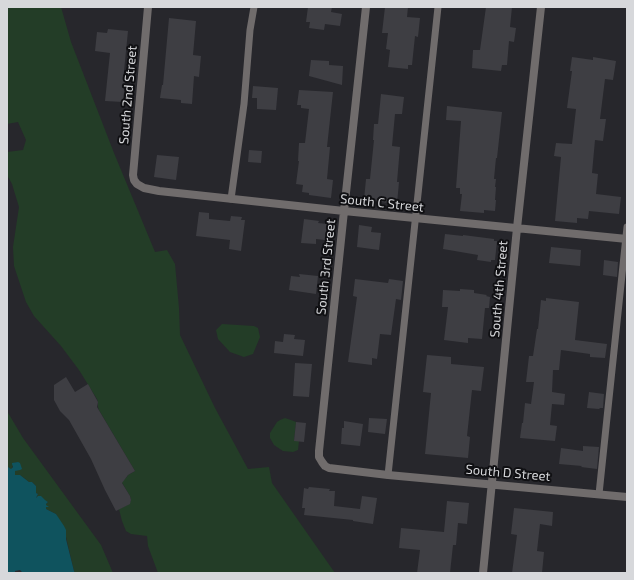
<!DOCTYPE html>
<style>
body{margin:0}
#map{position:relative;width:634px;height:580px;overflow:hidden;background:#27272c;font-family:"Exo 2",sans-serif}
canvas{display:block}
.frame{position:absolute;inset:0;border:8px solid #d7d8db;pointer-events:none}
</style>
<div id="map">
<canvas width="634" height="580"></canvas>
<div class="frame"></div>
</div>
<script>
const context = document.querySelector('canvas').getContext('2d');
context.lineJoin = 'round';
function paint(path, color) { context.fillStyle = color; context.fill(path, 'evenodd'); }
const shape = rows => new Path2D(rows.map(r => 'M' + r).join(''));
function strokePath(path, color, width, dash) { context.strokeStyle = color; context.lineWidth = width; context.lineCap = dash ? 'butt' : 'round'; context.setLineDash(dash || []); context.stroke(path); }
function drawText(font, color, halo, rows, align = 'center') {
  context.font = font + ' "Exo 2",sans-serif'; context.lineWidth = 4; context.setLineDash([]); context.textBaseline = 'middle'; context.strokeStyle = halo; context.fillStyle = color; for (const [text, x, y, turn = 0] of rows) {
    context.save(); context.translate(x, y); context.rotate((+turn || 0) * Math.PI / 180); context.textAlign = isNaN(turn) ? turn : align; if (halo) context.strokeText(text, 0, 0); context.fillText(text, 0, 0); context.restore();
  }
}
paint(shape([
 [7,7,61,7,71,42,114,153,155,252,167,250,175,264,179,308,180,335,215,408,248,469,269,467,272,483,335,573,158,573,148,546,147,536,131,534,126,531,122,521,119,509,129,504,131,500,130,496,121,481,126,478,128,475,135,471,99,410,98,407,98,402,97,399,79,370,61,346,34,316,26,302,14,266,13,247,19,207,12,184,7,175,7,152,23,150,26,140,18,122,7,124],
 [222,324,254,326,258,328,260,337,253,354,244,357,230,352,218,339,216,330],
 [7,411,23,438,101,545,113,573,75,573,74,571,66,537,56,514,46,509,46,504,48,502,37,497,36,498,38,494,36,493,36,486,32,482,29,482,20,475,15,475,15,471,18,462,14,463,11,470,8,467],
 [285,418,291,420,296,422,294,441,299,441,298,450,293,452,283,451,274,445,270,438,270,433,277,422,280,420]
]), '#233d27');
paint(shape([
 [18,462,20,463,22,469,20,470,15,471,15,475,20,475,29,482,32,482,36,486,36,493,38,494,36,498,38,496,41,496,45,500,48,502,46,504,46,505,49,507,46,507,46,509,56,514,64,526,66,530,66,539,74,571,75,573,23,573,20,570,15,571,15,573,7,573,7,464,8,467,11,469,13,467,12,464,12,463]
]), '#0f535e');
paint(shape([
 [308,7,332,7,331,12,342,14,340,26,325,24,324,30,309,28,310,22,306,22],
 [385,7,408,7,407,17,420,18,418,37,415,36,412,65,408,65,408,69,388,67,390,50,386,49,388,33,382,33],
 [486,7,512,7,510,27,516,28,514,42,509,41,507,65,502,65,501,71,472,68,473,50,480,50],
 [169,18,196,21,193,55,201,56,199,77,194,76,192,104,181,103,181,100,160,98,162,85,163,85],
 [108,29,128,31,123,81,125,82,123,102,105,101,110,53,95,51,97,32,107,33],
 [572,57,593,60,593,57,616,61,613,80,605,79,600,119,606,119,603,141,595,140,592,173,598,174,596,194,621,197,619,214,589,211,588,219,577,218,577,223,555,221,561,157,554,156,556,143,572,144,576,109,567,108,572,71,570,71],
 [311,60,329,61,329,65,343,66,342,85,309,76],
 [253,86,278,88,276,110,257,109,257,98,252,98],
 [299,90,333,92,327,147,330,147,327,179,333,180,331,198,309,195,309,193,302,192,303,185,296,184,299,161,298,161,299,143,305,143,309,109,301,108,301,105,297,105],
 [381,94,404,97,402,114,395,114,392,146,400,147,397,182,399,182,397,204,364,200,366,179,370,179,374,140,373,140,374,124,378,124],
 [447,106,502,112,497,158,496,158,494,179,496,179,495,187,496,187,495,200,496,200,495,211,484,210,484,213,460,211,462,194,460,194,460,188,456,188,461,121,446,120],
 [249,150,262,151,261,163,248,162],
 [157,155,179,157,176,180,154,177],
 [199,212,209,213,209,219,230,221,231,216,242,217,241,220,245,220,241,251,229,249,230,240,196,236],
 [304,219,319,221,318,223,327,224,325,240,316,239,316,244,301,243],
 [359,225,372,227,371,232,381,233,379,250,357,247],
 [445,234,463,236,463,235,494,239,494,241,497,241,495,260,491,260,491,262,477,260,478,255,443,249],
 [551,247,581,250,580,266,549,263],
 [604,260,618,262,617,277,603,275],
 [299,274,318,276,316,294,289,290,291,276,300,277],
 [355,279,388,283,389,279,403,281,401,300,396,299,391,335,380,334,377,359,372,358,372,365,348,362,357,297,353,296],
 [460,289,474,290,474,293,487,295,486,296,490,297,489,308,485,308,482,339,468,338,468,343,444,340,448,307,442,307,443,290,460,291],
 [546,298,579,302,575,340,607,344,605,358,590,357,590,354,561,350,559,370,553,370,552,392,565,394,564,405,552,404,550,425,557,426,555,441,520,438,522,423,523,423,525,403,531,404,534,382,526,382,529,356,533,356,537,329,538,329,541,300,546,301],
 [284,334,295,335,294,339,305,340,303,356,274,353,275,341,283,342],
 [427,355,451,357,451,364,484,367,481,391,472,390,467,436,470,437,468,458,425,454,431,393,423,392],
 [295,363,312,364,309,397,293,396],
 [66,377,75,392,88,384,98,402,97,407,135,471,128,475,122,483,130,496,131,500,130,504,116,511,105,490,91,459,69,420,60,411,54,400,54,385],
 [589,392,604,394,603,408,600,408,599,409,587,408],
 [369,418,387,419,385,434,368,432],
 [344,421,363,424,360,446,341,444,342,428,344,428],
 [296,422,306,423,304,442,294,441],
 [583,446,599,447,597,469,581,467,582,466,559,464,561,448,583,451],
 [309,487,330,489,329,491,335,491,334,506,360,509,362,496,377,498,373,524,353,521,353,520,304,515,305,508,302,508,304,488,308,489],
 [447,501,469,503,467,524,458,523,456,545,453,545,450,573,417,573,420,550,399,548,401,528,444,532],
 [514,508,553,512,552,526,540,524,537,551,544,552,542,573,512,573,517,535,511,534]
]), '#3e3e43');
strokePath(shape([
 [231,199,244,104,250,30,254,7],
 [388,475,438,7],
 [599,494,627,227]
]), '#706c6c', 7);
strokePath(shape([
 [148,7,133,175,134,180,137,184,144,188,159,191,344,211,627,239],
 [366,7,344,211,319,451,319,457,322,462,325,466,329,468,388,475,627,497],
 [483,573,517,228,541,7]
]), '#706c6c', 8);
drawText('13px', '#d7d8db', '#101013', [
 ["South 2nd Street",128,95,-85],
 ["South C Street",382,203,6],
 ["South 3rd Street",326,267,-84],
 ["South 4th Street",499,289,-85],
 ["South D Street",508,473,5]
]);
</script>
